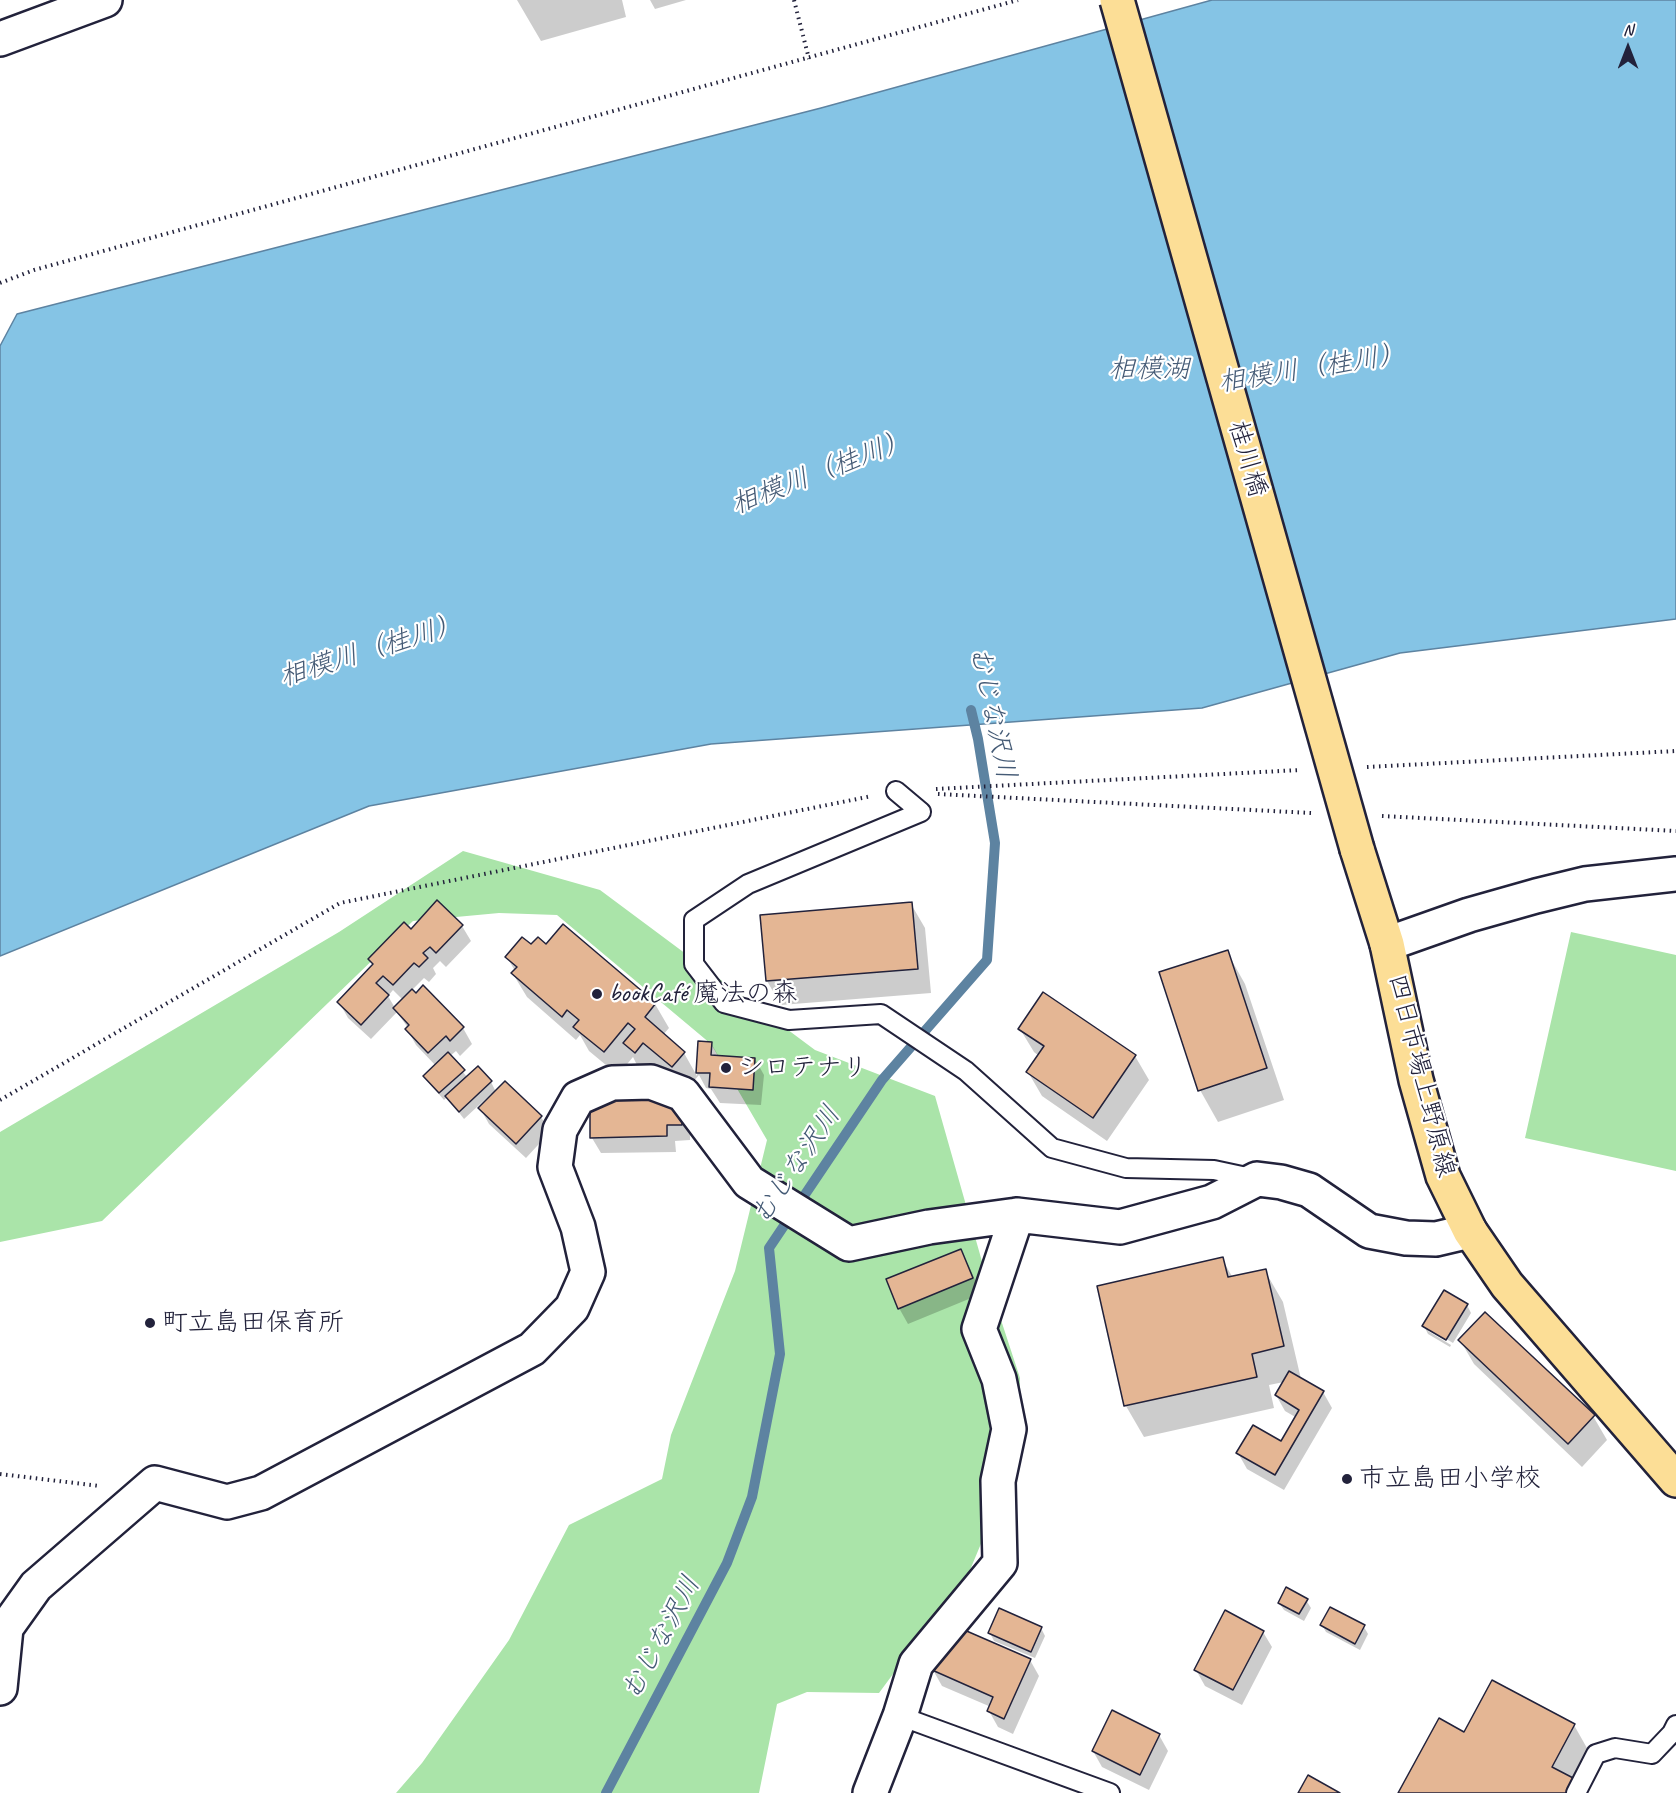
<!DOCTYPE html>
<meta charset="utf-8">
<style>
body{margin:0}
#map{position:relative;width:1676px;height:1793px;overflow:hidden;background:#fff;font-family:Caveat,sans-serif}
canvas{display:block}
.north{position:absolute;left:1598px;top:18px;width:60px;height:60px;-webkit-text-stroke:4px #fff;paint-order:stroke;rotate:0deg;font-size:16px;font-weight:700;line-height:24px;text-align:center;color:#22223b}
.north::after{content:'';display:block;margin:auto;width:21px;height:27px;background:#22223b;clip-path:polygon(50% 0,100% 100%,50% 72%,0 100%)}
</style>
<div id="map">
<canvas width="1676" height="1793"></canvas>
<div class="north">N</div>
</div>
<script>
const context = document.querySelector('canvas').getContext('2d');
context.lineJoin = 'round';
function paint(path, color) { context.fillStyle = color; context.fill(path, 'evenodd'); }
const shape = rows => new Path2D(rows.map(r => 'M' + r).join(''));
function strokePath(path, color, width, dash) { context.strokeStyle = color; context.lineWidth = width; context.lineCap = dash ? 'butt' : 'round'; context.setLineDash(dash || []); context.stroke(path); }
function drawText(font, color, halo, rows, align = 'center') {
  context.font = font + ' Caveat,"Klee One",sans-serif'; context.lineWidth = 4.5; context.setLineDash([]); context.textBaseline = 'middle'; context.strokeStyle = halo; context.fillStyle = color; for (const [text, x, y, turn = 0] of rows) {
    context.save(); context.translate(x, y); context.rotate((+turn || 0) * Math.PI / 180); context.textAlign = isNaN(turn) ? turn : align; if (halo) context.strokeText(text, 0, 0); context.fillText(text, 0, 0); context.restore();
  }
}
paint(shape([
 [463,851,600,890,815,1050,935,1096,983,1265,1020,1378,1018,1455,970,1570,879,1693,807,1692,777,1704,759,1793,396,1793,422,1763,509,1640,569,1525,662,1479,671,1435,735,1271,767,1140,711,1044,557,915,499,913,413,921,102,1221,0,1242,0,1132,339,932],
 [1571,932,1676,955,1676,1171,1525,1138]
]), '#aae4a9');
const water = shape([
 [1212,0,1676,0,1676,619,1400,653,1202,708,711,744,369,806,0,956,0,346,17,314,821,108,1212,0]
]);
paint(water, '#85c4e5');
strokePath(water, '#5d83a1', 1.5);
paint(shape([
 [517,0,622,0,626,17,541,41],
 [650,0,686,0,655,9],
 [911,904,925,928,931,993,781,1005,767,981],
 [462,926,471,941,446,967,440,961,433,968,436,974,429,982,424,978,412,990,416,995,423,987,463,1028,472,1044,460,1056,456,1051,450,1056,467,1077,477,1068,491,1082,496,1092,541,1117,550,1132,526,1158,489,1124,480,1108,493,1095,491,1094,464,1119,447,1097,444,1100,429,1083,425,1076,436,1066,416,1045,407,1029,408,1028,397,1012,371,1039,348,1018,339,1002,374,965,370,960,411,931],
 [393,990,403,1000,395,1008,388,996],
 [563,926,655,1004,669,1028,663,1035,684,1053,697,1076,699,1043,711,1043,719,1057,755,1059,764,1075,761,1105,720,1103,711,1089,706,1088,699,1075,686,1090,657,1065,649,1075,638,1067,633,1057,618,1075,589,1051,580,1035,576,1040,527,997,513,974,515,971,507,957,531,946,546,946],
 [1227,952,1245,984,1284,1100,1218,1122,1200,1090],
 [1020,1029,1135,1056,1149,1080,1107,1141,1042,1096,1028,1072,1039,1056,1034,1052],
 [681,1112,690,1128,690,1140,675,1141,676,1152,601,1153,592,1138],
 [960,1251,969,1266,981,1294,908,1324,899,1308],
 [1222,1259,1233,1278,1265,1271,1283,1302,1301,1379,1323,1392,1332,1408,1284,1490,1247,1469,1238,1453,1281,1443,1297,1418,1285,1411,1276,1395,1284,1382,1269,1385,1274,1408,1144,1437,1126,1406,1098,1287],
 [1467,1305,1471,1313,1453,1343,1428,1328,1428,1331,1451,1345,1450,1347,1428,1334,1424,1326],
 [1460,1340,1593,1416,1607,1440,1582,1467,1474,1364],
 [1306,1600,1311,1608,1304,1621,1284,1610,1279,1603],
 [1322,1625,1364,1627,1368,1634,1360,1650,1326,1632],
 [1041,1628,1045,1636,1035,1658,994,1641,990,1633],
 [1263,1632,1272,1647,1242,1705,1205,1686,1196,1670],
 [1030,1660,1039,1676,1013,1734,998,1727,989,1711,991,1707,942,1686,933,1670],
 [1574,1725,1592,1757,1577,1784,1400,1793,1465,1734],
 [1159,1735,1168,1751,1149,1790,1102,1767,1093,1751]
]), '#0003');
strokePath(shape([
 [606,1793,727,1563,752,1497,780,1354,769,1248,882,1080,987,960,995,843,978,739,971,710]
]), '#5d83a1', 10);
const building = shape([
 [437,900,463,925,436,953,430,947,423,953,428,958,419,967,414,963,393,985,383,976,376,983,389,995,361,1025,337,1002,373,964,368,959,404,922,411,929,437,900],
 [912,902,918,969,766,981,760,915,912,902],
 [563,924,656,1003,645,1017,685,1052,672,1067,643,1043,635,1053,623,1043,635,1029,628,1023,604,1052,573,1027,579,1020,567,1010,562,1017,511,973,517,967,505,957,522,937,531,944,538,937,546,944,563,924],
 [1228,950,1267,1068,1198,1091,1159,972,1228,950],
 [423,985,464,1027,450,1041,446,1036,428,1053,405,1029,409,1025,393,1008,412,989,416,993,423,985],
 [1043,992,1136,1055,1093,1118,1026,1072,1044,1046,1018,1029,1043,992],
 [698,1041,712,1042,711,1055,755,1058,753,1090,709,1087,710,1073,696,1073,698,1041],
 [448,1052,465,1070,439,1093,423,1076,448,1052],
 [478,1066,492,1081,459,1112,445,1096,478,1066],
 [505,1081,542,1116,516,1144,478,1108,505,1081],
 [641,1097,665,1102,682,1111,682,1125,667,1125,667,1136,590,1138,590,1112,603,1102,620,1098,641,1097],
 [961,1249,973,1278,898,1309,886,1279,961,1249],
 [1223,1257,1228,1277,1266,1269,1284,1346,1252,1354,1257,1377,1124,1406,1097,1286,1223,1257],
 [1444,1290,1468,1304,1446,1340,1422,1326,1444,1290],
 [1485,1312,1595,1415,1568,1444,1458,1340,1485,1312],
 [1289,1371,1324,1391,1275,1475,1236,1453,1253,1425,1281,1441,1299,1410,1275,1395,1289,1371],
 [1286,1587,1308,1599,1299,1614,1278,1603,1286,1587],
 [1330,1607,1365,1625,1355,1644,1320,1625,1330,1607],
 [999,1608,1042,1627,1031,1652,988,1633,999,1608],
 [1225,1610,1264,1631,1233,1690,1194,1670,1225,1610],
 [962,1629,1031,1659,1004,1719,987,1711,993,1697,932,1670,962,1629],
 [1492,1680,1575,1724,1552,1767,1577,1780,1570,1793,1398,1793,1439,1718,1464,1732,1492,1680],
 [1112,1710,1160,1734,1140,1775,1092,1751,1112,1710],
 [1308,1775,1340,1793,1298,1793,1308,1775]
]);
paint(building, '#e4b694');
strokePath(building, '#22223b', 1.5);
const service = shape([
 [896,791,921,812,748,884,694,920,694,964,724,1003,789,1020,881,1014,966,1071,1052,1148,1126,1168,1214,1170,1256,1179],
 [900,1716,1110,1793],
 [1576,1793,1596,1754,1615,1748,1652,1754,1672,1733,1676,1725]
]);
const minor = shape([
 [1387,944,1469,915,1536,896,1585,884,1676,874],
 [0,1688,6,1628,36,1586,155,1483,227,1502,261,1493,532,1349,572,1308,588,1272,578,1227,555,1167,560,1130,578,1098,612,1083,651,1082,683,1094,749,1182,849,1244,929,1227,1017,1215,1120,1227,1212,1202,1257,1179,1281,1182,1309,1190,1369,1231,1406,1238,1436,1239,1470,1231],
 [870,1793,900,1716,916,1664,1000,1563,998,1481,1009,1429,999,1379,979,1329,1017,1215]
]);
const secondary = shape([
 [0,39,105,0]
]);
const primary = shape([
 [1357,849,1387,944,1416,1080,1443,1176,1470,1231,1507,1285,1676,1480]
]);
strokePath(service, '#22223b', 22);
strokePath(minor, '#22223b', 38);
strokePath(secondary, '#22223b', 38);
strokePath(primary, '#22223b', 38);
strokePath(shape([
 [794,0,809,59],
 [0,283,34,270,1018,0],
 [1367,767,1676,751],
 [936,789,1300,770],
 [938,794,1311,813],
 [1382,816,1676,831],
 [0,1100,340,903,872,796],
 [0,1474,100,1486]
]), '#22223b', 4, [1.5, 4.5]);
strokePath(service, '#fff', 18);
strokePath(minor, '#fff', 33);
strokePath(secondary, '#fff', 33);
strokePath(primary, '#fcde96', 33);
const primaryBridge = shape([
 [1117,0,1357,849]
]);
strokePath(primaryBridge, '#22223b', 38, []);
strokePath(primaryBridge, '#fcde96', 33);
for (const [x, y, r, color] of [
 [597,994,6,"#22223b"],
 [726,1068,6,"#22223b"],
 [150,1323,6,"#22223b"],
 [1347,1479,6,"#22223b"]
]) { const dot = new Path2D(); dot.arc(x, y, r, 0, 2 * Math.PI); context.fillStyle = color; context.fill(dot); strokePath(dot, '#fff', 2); }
drawText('26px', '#22223b', '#fff', [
 ["桂川橋",1247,459,74],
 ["四日市場上野原線",1421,1076,76]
]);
drawText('26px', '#22223b', '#fff', [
 ["bookCafé 魔法の森",609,994],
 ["シロテナリ",738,1068],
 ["町立島田保育所",162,1323],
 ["市立島田小学校",1359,1479]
], 'left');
drawText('italic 27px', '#455b76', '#fff', [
 ["相模川（桂川）",1312,369,-9],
 ["相模湖",1149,370],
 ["相模川（桂川）",821,473,-21],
 ["相模川（桂川）",371,651,-17],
 ["むじな沢川",992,713,78],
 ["むじな沢川",797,1165,-56],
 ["むじな沢川",662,1638,-62]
]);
</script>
